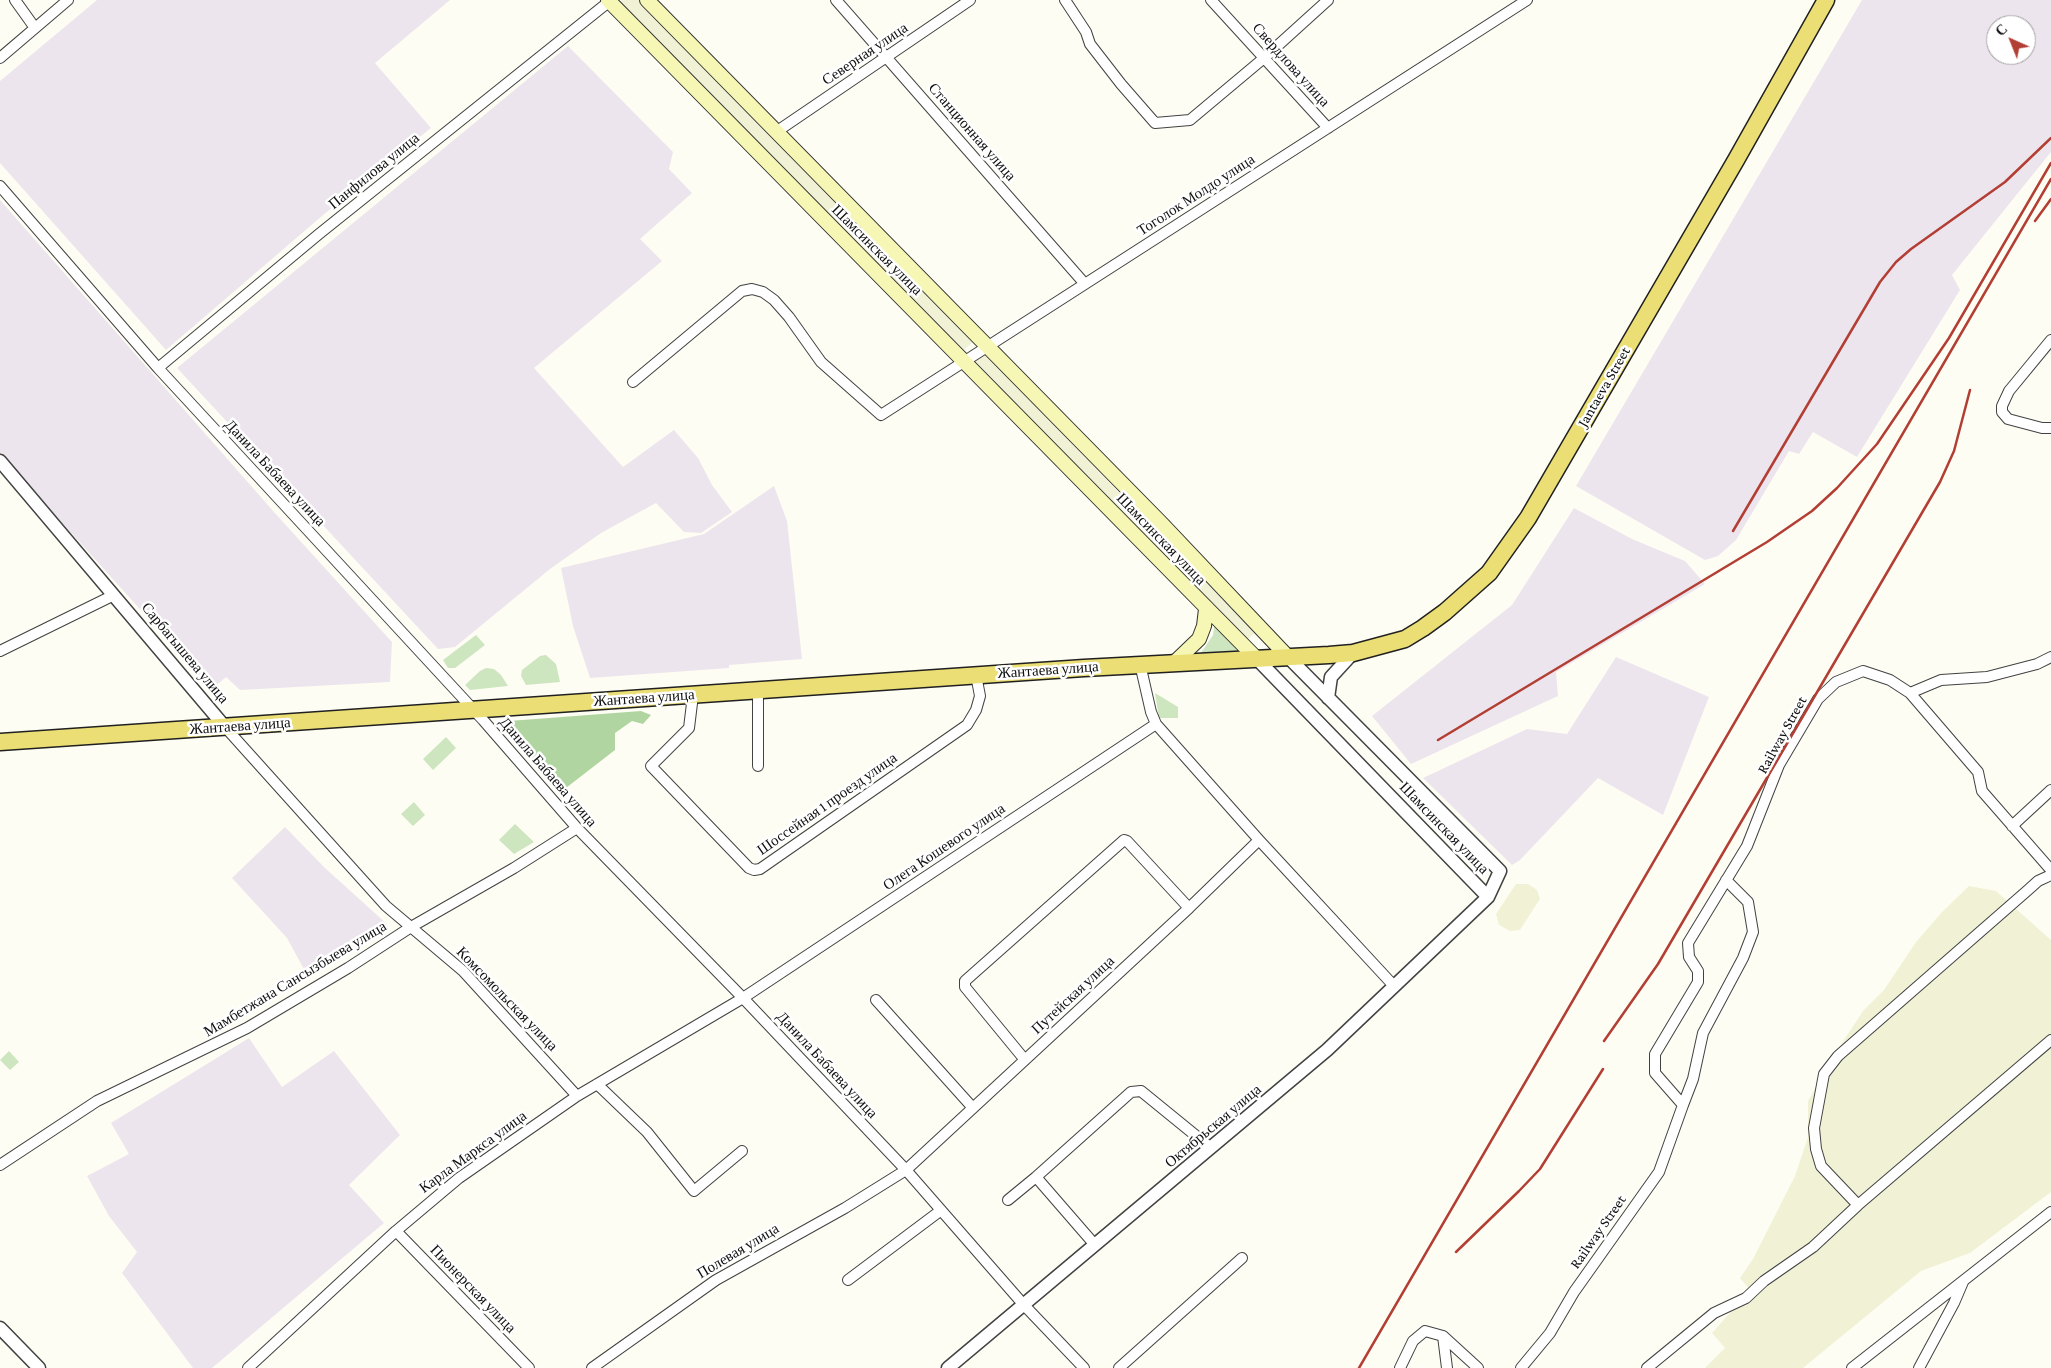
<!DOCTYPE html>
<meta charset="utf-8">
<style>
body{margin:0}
#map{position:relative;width:2051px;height:1368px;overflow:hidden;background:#fefdf3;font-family:"Crimson Pro",serif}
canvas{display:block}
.north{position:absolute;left:1986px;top:15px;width:50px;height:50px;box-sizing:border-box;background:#fff;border:1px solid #9f9f9f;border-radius:50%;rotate:316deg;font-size:14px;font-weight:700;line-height:20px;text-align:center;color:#0f0f0f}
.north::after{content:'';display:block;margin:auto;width:18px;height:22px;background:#b23e34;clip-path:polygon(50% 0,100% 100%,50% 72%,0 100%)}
</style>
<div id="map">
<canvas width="2051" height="1368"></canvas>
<div class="north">С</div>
</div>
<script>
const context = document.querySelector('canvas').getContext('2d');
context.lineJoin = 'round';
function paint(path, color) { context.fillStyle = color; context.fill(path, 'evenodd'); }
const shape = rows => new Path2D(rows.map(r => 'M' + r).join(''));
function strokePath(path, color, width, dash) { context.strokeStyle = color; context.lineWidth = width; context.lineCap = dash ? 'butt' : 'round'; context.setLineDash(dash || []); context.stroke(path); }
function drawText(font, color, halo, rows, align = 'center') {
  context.font = font + ' "Crimson Pro",serif'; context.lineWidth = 5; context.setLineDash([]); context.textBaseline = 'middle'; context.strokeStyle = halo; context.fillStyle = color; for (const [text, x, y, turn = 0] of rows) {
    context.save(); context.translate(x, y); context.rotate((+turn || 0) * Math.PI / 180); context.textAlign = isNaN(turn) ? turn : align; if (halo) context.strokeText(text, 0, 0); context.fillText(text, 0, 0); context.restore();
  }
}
paint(shape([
 [97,0,450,0,375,63,431,128,322,216,166,350,0,163,0,81],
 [1862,0,2051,0,2051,152,1952,275,1960,290,1857,457,1813,432,1799,454,1789,451,1736,540,1718,556,1705,560,1576,486],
 [1996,25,2026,25,2026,55,1996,55],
 [568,46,673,152,669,169,692,193,640,239,662,261,534,368,623,467,674,430,698,458,712,485,732,512,701,533,684,532,656,503,601,533,550,569,455,647,438,649,177,368],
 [0,200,274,512,392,642,390,682,240,690,226,677,212,689,0,454],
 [774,486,787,521,802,659,729,665,729,668,590,678,573,626,561,568,704,534],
 [1574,508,1632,539,1685,561,1705,584,1556,672,1558,696,1411,764,1372,716,1512,605],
 [1616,657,1709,697,1663,815,1598,778,1520,860,1512,865,1423,778,1527,729,1567,734],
 [285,827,325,868,387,924,306,973,287,938,232,878],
 [249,1038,282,1087,334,1051,400,1135,349,1185,384,1223,212,1368,193,1368,122,1273,137,1252,109,1216,87,1176,129,1154,111,1123]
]), '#ede5ed');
paint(shape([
 [622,0,640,0,974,341,964,350,620,2],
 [979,348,1255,633,1247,640,970,356],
 [1516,884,1528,884,1537,890,1540,899,1520,930,1510,931,1499,925,1496,914],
 [1969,886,1996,891,2051,940,2051,1192,1970,1253,1921,1271,1803,1368,1705,1368,1725,1348,1712,1333,1750,1290,1740,1278,1753,1259,1795,1176,1808,1137,1808,1101,1834,1055,1863,1011,1884,990,1916,942,1942,912]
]), '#f1f2d5');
paint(shape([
 [1215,622,1242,651,1201,653,1213,635],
 [476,635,485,645,455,668,448,668,443,660],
 [546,655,556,664,560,682,526,685,521,676,522,670,540,656],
 [486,668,494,669,501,675,508,686,470,690,465,685,480,671],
 [1155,693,1178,707,1178,718,1159,718],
 [446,737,456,748,433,770,423,759],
 [414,802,425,815,413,826,401,814],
 [515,824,534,842,514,854,499,840],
 [9,1051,19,1062,10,1070,0,1060]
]), '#cee6bf');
paint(shape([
 [641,711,651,715,643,724,632,721,615,733,615,750,562,791,504,727,509,721]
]), '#b1d5a0');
const minor = shape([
 [15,0,35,28],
 [836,0,1085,284],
 [1065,0,1086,32,1090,44,1121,84,1155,123,1190,120,1264,58,1328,0],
 [1211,0,1328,128],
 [0,58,68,0],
 [776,132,970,0],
 [0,186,158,368,483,720,577,828,743,998,906,1170,1023,1304,1084,1368],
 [2051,340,2009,391,2002,406,2002,412,2008,419,2042,428,2051,428],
 [158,368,319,234,611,0],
 [633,382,742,291,752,289,763,292,774,300,789,317,821,362,881,415,1527,0],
 [0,651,114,595],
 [1140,664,1151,712,1156,724,1259,840,1394,986],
 [758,690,758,766],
 [1910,693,1941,680,1987,677,2037,664,2051,657],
 [693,695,689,728,651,766,749,868,754,870,760,869,967,725,976,710,980,696,976,675],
 [225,727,386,906,463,971,577,1096],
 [2012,826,2051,790],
 [876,1000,973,1108],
 [1025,1060,965,987,965,981,1124,840,1127,841,1189,908],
 [597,1084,647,1132,694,1191,742,1151],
 [1683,1105,1693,1079,1703,1033,1743,958,1753,932,1748,902,1726,880],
 [0,1165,97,1101,247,1028,348,968,411,927,514,868,577,828],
 [1008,1200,1036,1177],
 [1858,1205,1821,1166,1816,1149,1814,1128,1824,1074,1838,1056,2028,890,2038,881,2051,875],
 [396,1231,529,1368],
 [1095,1245,1036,1177,1131,1092,1141,1091,1211,1148],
 [848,1280,940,1211],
 [1443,1336,1447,1368],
 [248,1368,396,1231,459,1178,577,1096,743,998,1156,724],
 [592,1368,716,1280,845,1208,906,1170,1189,908,1259,840],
 [1119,1368,1242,1258],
 [1400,1368,1413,1341,1425,1331,1443,1336,1478,1368],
 [1521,1368,1550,1333,1574,1292,1659,1172,1683,1105,1655,1073,1655,1054,1698,982,1698,971,1689,957,1688,943,1747,846,1779,765,1818,699,1836,682,1863,671,1890,680,1910,693,1978,772,1982,791,2051,870],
 [1647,1368,1714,1313,1746,1298,1764,1281,1813,1247,1858,1205,2051,1040],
 [1852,1368,2051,1212],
 [1919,1368,1954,1303,1963,1282]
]);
const tertiary = shape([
 [0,461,225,727],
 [1257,659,1488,897],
 [1328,698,1331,677,1353,653],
 [0,1328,39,1368],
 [948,1368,1327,1050,1488,897,1500,871,1288,657]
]);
const secondary = shape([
 [608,0,1257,659],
 [647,0,1162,524,1288,657],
 [1175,662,1199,639,1204,626,1206,609]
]);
const primary = shape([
 [0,742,1084,668,1329,655,1353,653,1405,639,1423,628,1445,612,1489,573,1528,518,1736,160,1826,0]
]);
strokePath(minor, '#424242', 12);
strokePath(tertiary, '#424242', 15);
strokePath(secondary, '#313131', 16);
strokePath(primary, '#202020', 19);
strokePath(minor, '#fff', 10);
strokePath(tertiary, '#fff', 12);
strokePath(secondary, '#f6f7b4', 14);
strokePath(primary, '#ebde75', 16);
strokePath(shape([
 [2035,221,2051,199],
 [1733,531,1880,282,1896,262,1911,249,2005,182,2051,138],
 [1438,740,1767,542,1812,511,1837,488,1877,444,1949,338,2051,163],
 [1604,1041,1658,964,1940,482,1954,451,1970,390],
 [1456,1252,1519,1191,1540,1169,1603,1069],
 [1359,1368,2051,179]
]), '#b23e34', 2.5);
drawText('15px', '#0f0f0f', '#fff', [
 ["Северная улица",865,54,-34],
 ["Свердлова улица",1291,65,48],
 ["Станционная улица",972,132,49],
 ["Панфилова улица",374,171,-39],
 ["Тоголок Молдо улица",1196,195,-33],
 ["Шамсинская улица",877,250,45],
 ["Jantaeva Street",1604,387,-60],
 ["Данила Бабаева улица",275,473,47],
 ["Шамсинская улица",1161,539,46],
 ["Сарбагышева улица",185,653,50],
 ["Жантаева улица",1048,670,-4],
 ["Жантаева улица",644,698,-4],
 ["Жантаева улица",240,726,-4],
 ["Railway Street",1782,735,-61],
 ["Данила Бабаева улица",548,772,49],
 ["Шоссейная 1 проезд улица",827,804,-35],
 ["Шамсинская улица",1444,828,46],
 ["Олега Кошевого улица",944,847,-34],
 ["Мамбетжана Сансызбыева улица",295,979,-31],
 ["Путейская улица",1073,995,-43],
 ["Комсомольская улица",507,999,46],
 ["Данила Бабаева улица",827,1065,47],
 ["Октябрьская улица",1213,1126,-40],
 ["Карла Маркса улица",473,1152,-36],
 ["Railway Street",1598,1232,-55],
 ["Полевая улица",738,1251,-31],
 ["Пионерская улица",473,1289,46]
]);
</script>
